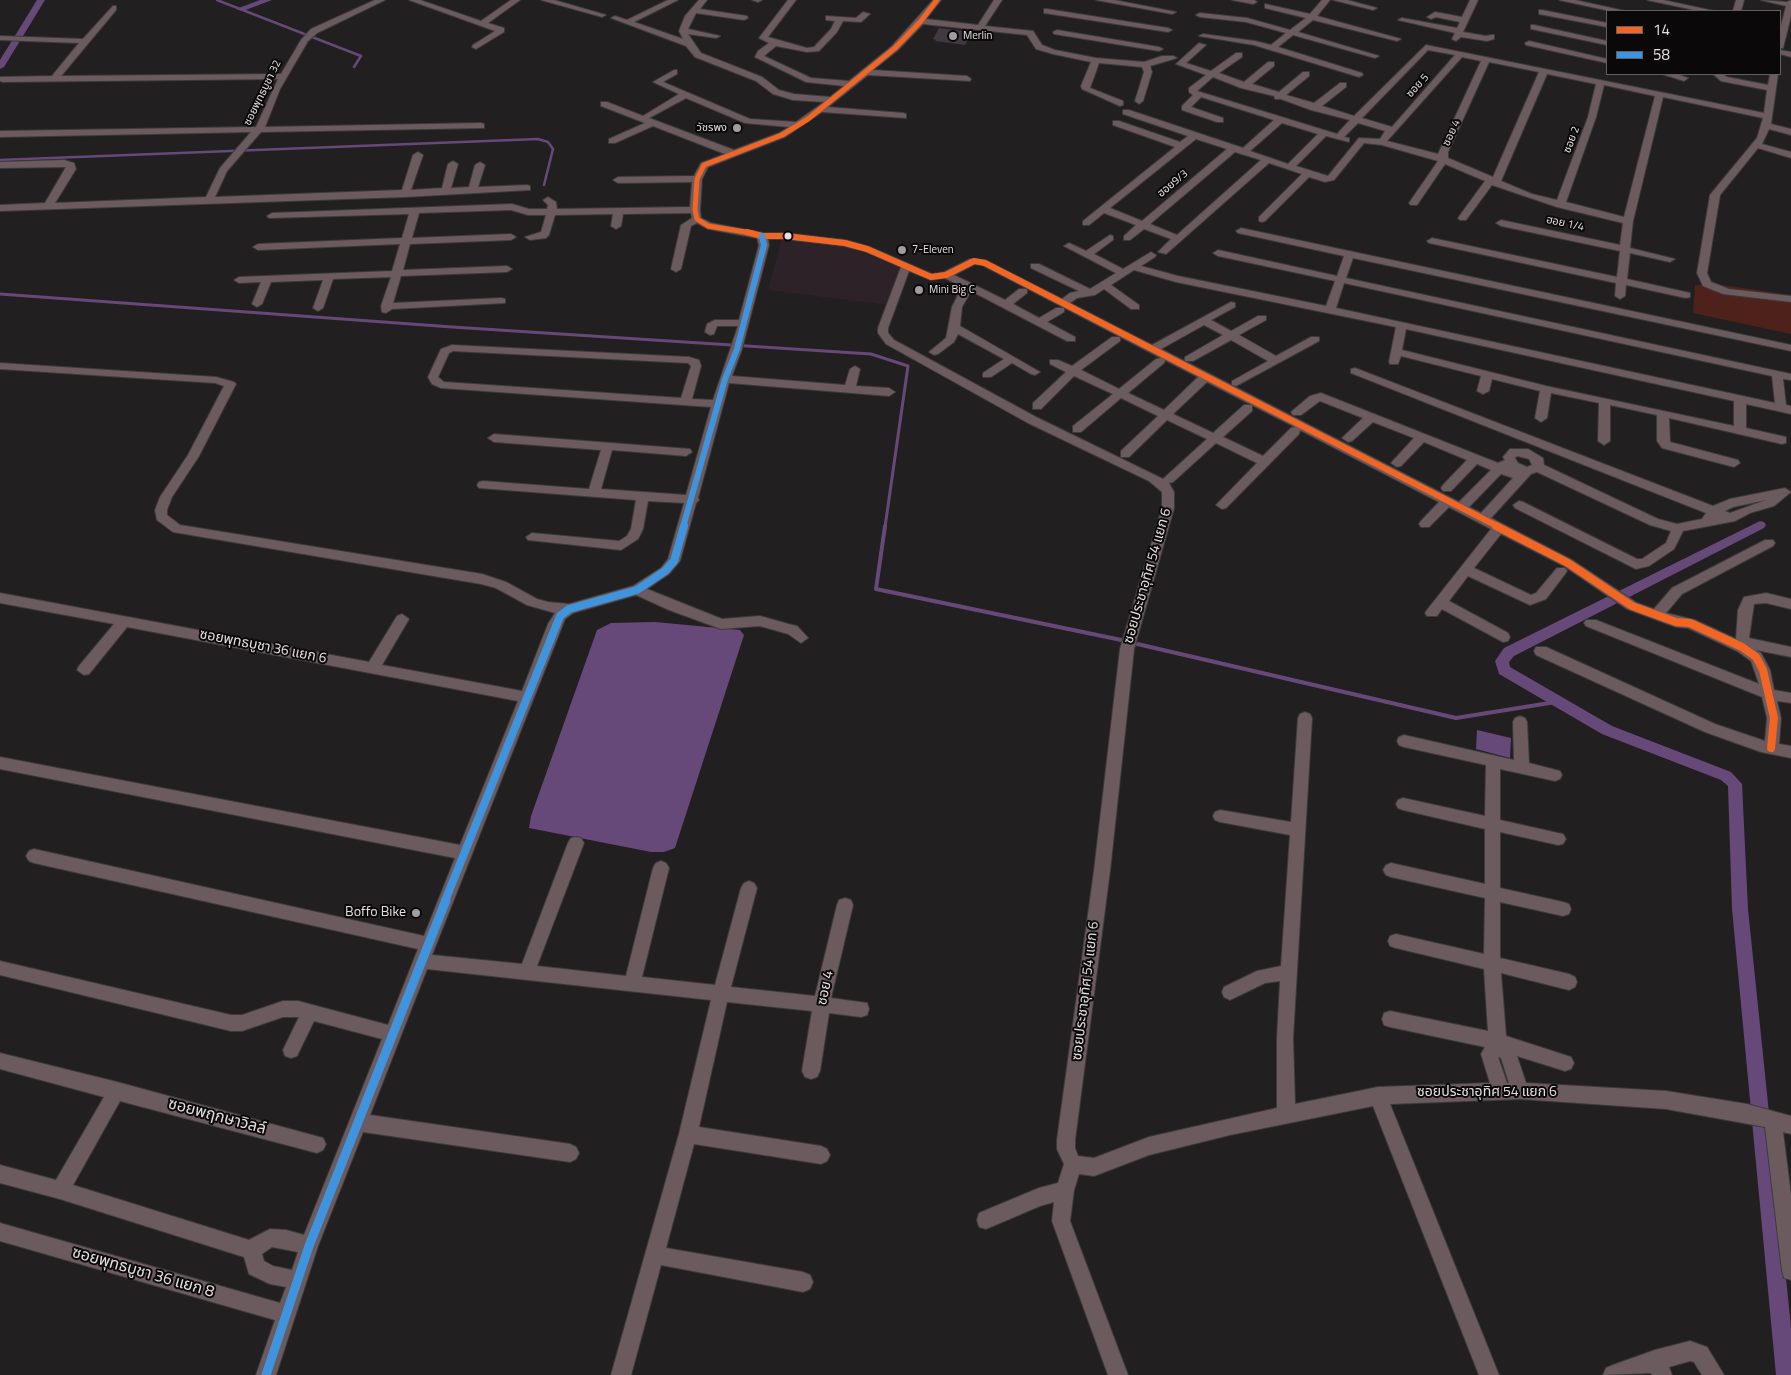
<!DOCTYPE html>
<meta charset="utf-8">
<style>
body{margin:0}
#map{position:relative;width:1791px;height:1375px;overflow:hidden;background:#221f20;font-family:"Titillium Web",sans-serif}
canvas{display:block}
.legend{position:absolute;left:1606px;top:10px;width:175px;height:65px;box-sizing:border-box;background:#0b0809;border:1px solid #625f60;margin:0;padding:6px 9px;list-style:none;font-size:15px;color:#e5e1e3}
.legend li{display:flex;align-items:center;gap:10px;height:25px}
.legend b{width:25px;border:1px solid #625f60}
</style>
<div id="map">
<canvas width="1791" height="1375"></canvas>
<ul class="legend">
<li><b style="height:6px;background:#f26522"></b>14</li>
<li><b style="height:6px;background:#4094de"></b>58</li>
</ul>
</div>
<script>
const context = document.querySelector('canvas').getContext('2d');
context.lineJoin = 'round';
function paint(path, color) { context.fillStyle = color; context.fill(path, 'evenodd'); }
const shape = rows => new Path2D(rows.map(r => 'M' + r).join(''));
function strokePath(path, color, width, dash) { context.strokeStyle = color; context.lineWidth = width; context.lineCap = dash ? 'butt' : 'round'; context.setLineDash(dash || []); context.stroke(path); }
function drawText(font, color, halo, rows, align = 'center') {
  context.font = font + ' "Titillium Web","Noto Sans Thai",sans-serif'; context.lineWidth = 4; context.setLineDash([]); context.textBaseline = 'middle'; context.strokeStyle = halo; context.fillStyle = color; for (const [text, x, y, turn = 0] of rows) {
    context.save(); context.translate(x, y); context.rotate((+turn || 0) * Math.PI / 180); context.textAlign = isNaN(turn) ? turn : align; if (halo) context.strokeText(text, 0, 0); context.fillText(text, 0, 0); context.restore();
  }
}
paint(shape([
 [782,237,855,249,901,268,887,305,768,290]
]), '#2d2227');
paint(shape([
 [1715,284,1791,295,1791,334,1693,313,1695,285]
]), '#4f211b');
paint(shape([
 [655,622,740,630,744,635,675,848,664,852,651,852,529,828,531,816,597,630,611,623],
 [1477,730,1511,738,1510,758,1476,749]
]), '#674979');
strokePath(shape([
 [217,0,361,56,354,67],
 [0,160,538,139,548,142,553,149,544,185]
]), '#674979', 2.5);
strokePath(shape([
 [0,294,452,327,871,354,908,366,885,527]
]), '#674979', 3);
strokePath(shape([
 [885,526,876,589,1126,641],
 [1133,643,1456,718,1556,702]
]), '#674979', 4);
paint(shape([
 [37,0,45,0,4,67,0,69,0,60,37,0],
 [260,0,272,0,243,11,236,9,260,0],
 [1760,521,1764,522,1766,525,1764,528,1514,656,1509,662,1510,667,1612,726,1731,772,1742,784,1748,909,1791,1327,1791,1375,1776,1375,1732,909,1728,786,1721,780,1602,734,1499,674,1495,661,1504,648,1760,521]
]), '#674979');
paint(shape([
 [939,28,972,32,965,45,935,41,936,40,933,39]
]), '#413840');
const minor = shape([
 [375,0,385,0,317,33,308,41,280,89,265,127,481,123,484,124,484,128,261,132,227,171,215,197,402,190,413,155,418,152,423,155,411,190,442,188,448,164,453,161,458,164,451,188,469,187,475,165,480,162,485,165,478,187,527,185,530,186,530,190,405,197,0,211,0,205,45,203,66,167,0,168,0,162,64,160,74,163,76,169,55,203,206,197,220,168,251,132,0,137,0,131,256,127,278,79,3,82,0,81,0,77,52,76,79,43,0,40,0,36,83,39,113,6,116,6,116,10,61,76,281,74,301,40,311,29,375,0],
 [409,0,420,0,481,21,511,0,520,0,488,23,504,28,504,32,476,49,472,47,473,45,495,31,409,0],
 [541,0,554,0,606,15,602,17,541,0],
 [668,0,678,0,634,22,683,39,679,31,685,16,699,0,707,0,700,9,747,16,748,18,744,20,696,13,688,29,720,36,716,38,688,34,701,53,762,77,779,90,794,94,830,97,844,86,806,82,755,57,758,51,769,43,759,38,788,0,796,0,768,37,807,48,814,47,831,29,835,21,826,20,826,16,856,18,863,12,870,14,861,22,843,21,837,32,819,51,807,52,776,46,764,56,811,78,849,81,892,46,933,0,941,0,926,19,978,25,994,0,1002,0,985,26,1033,31,1042,45,1055,50,1096,58,1144,62,1162,56,1173,56,1177,58,1150,66,1152,72,1143,101,1139,104,1135,101,1144,72,1142,67,1099,63,1090,88,1123,101,1123,105,1120,106,1082,89,1081,86,1091,62,1053,54,1036,49,1027,35,923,24,898,50,873,70,967,76,971,79,970,81,868,75,828,107,903,113,906,114,906,118,822,112,785,137,708,167,702,179,700,210,701,218,711,223,763,233,785,233,845,240,870,247,932,274,944,272,970,259,985,260,1062,299,1070,293,1079,291,1031,268,1031,264,1039,264,1090,289,1116,273,1064,246,1069,243,1086,251,1110,235,1113,236,1113,240,1094,254,1123,269,1151,252,1156,255,1155,257,1141,266,1178,276,1326,306,1335,281,1218,256,1213,253,1218,250,1337,276,1344,256,1238,233,1236,231,1241,228,1791,345,1791,351,1353,258,1346,278,1791,374,1791,380,1783,379,1786,405,1791,406,1791,414,1746,404,1746,428,1786,437,1786,443,1782,444,1669,418,1670,442,1738,460,1740,463,1734,467,1662,448,1657,441,1657,415,1610,405,1610,441,1604,445,1598,441,1599,403,1551,393,1547,418,1541,422,1535,418,1540,391,1492,379,1489,391,1483,394,1477,391,1481,376,1401,356,1398,364,1390,364,1389,362,1396,327,1176,282,1134,270,1111,285,1139,305,1139,309,1131,309,1104,289,1095,295,1077,298,1070,303,1152,345,1231,302,1235,303,1235,307,1211,320,1231,331,1258,316,1266,316,1266,320,1239,335,1276,356,1311,337,1319,337,1319,341,1236,386,1232,385,1232,381,1268,361,1231,340,1193,361,1185,361,1185,357,1223,335,1204,325,1161,349,1459,502,1491,470,1477,464,1451,491,1443,491,1441,488,1443,485,1467,460,1424,442,1401,466,1397,467,1391,463,1414,438,1373,422,1352,441,1348,442,1342,438,1363,418,1320,401,1301,415,1293,415,1291,412,1310,396,1321,393,1498,463,1505,460,1503,457,1510,449,1528,449,1543,458,1544,465,1658,519,1677,524,1702,519,1706,513,1351,373,1351,369,1355,368,1713,506,1730,499,1785,488,1791,492,1774,506,1750,513,1735,521,1683,531,1674,549,1649,566,1636,569,1515,508,1513,505,1519,501,1523,502,1637,559,1642,559,1666,543,1671,531,1650,525,1537,472,1531,474,1491,518,1572,560,1637,603,1654,609,1672,588,1765,540,1773,540,1775,543,1773,546,1682,594,1666,613,1695,620,1736,639,1738,610,1744,597,1766,593,1791,599,1791,609,1766,603,1754,604,1749,638,1791,647,1791,657,1756,650,1761,653,1770,670,1774,690,1791,693,1791,703,1777,701,1781,718,1779,744,1791,746,1791,758,1761,752,1705,732,1536,655,1534,651,1536,647,1546,647,1715,724,1765,741,1767,718,1762,697,1586,626,1584,623,1586,620,1596,620,1759,684,1751,661,1737,651,1688,628,1676,627,1627,609,1564,566,1501,534,1474,568,1531,595,1536,593,1557,568,1565,568,1567,571,1565,574,1546,599,1530,605,1468,576,1449,601,1508,633,1510,637,1508,641,1503,642,1442,609,1437,616,1427,616,1425,613,1427,610,1491,529,1449,507,1429,527,1421,527,1419,524,1421,521,1439,502,1300,430,1299,434,1226,508,1222,509,1216,505,1257,463,1216,443,1173,482,1169,483,1174,492,1174,508,1134,649,1110,871,1075,1140,1075,1148,1078,1156,1094,1158,1149,1137,1277,1108,1277,1038,1280,981,1265,983,1230,1000,1224,997,1222,992,1224,987,1257,971,1281,966,1290,835,1220,822,1215,820,1213,816,1215,812,1220,810,1291,822,1298,718,1300,714,1305,712,1310,714,1312,718,1293,1038,1295,1104,1378,1087,1490,1083,1481,1054,1485,1047,1390,1027,1384,1025,1382,1019,1384,1013,1390,1011,1488,1031,1484,969,1396,948,1390,946,1388,941,1390,936,1396,934,1484,954,1485,898,1391,877,1386,875,1383,870,1386,865,1391,863,1485,884,1485,829,1403,810,1398,808,1396,804,1398,800,1403,798,1485,816,1486,765,1404,747,1399,745,1397,741,1399,737,1404,735,1514,760,1513,722,1515,718,1520,716,1525,718,1527,722,1529,763,1560,771,1562,775,1560,779,1555,781,1500,769,1500,820,1558,833,1563,834,1566,839,1563,844,1558,845,1500,832,1500,888,1563,902,1569,904,1571,909,1569,914,1563,916,1500,902,1500,958,1569,974,1575,977,1577,982,1575,987,1569,990,1501,973,1506,1036,1571,1057,1574,1063,1571,1069,1565,1071,1517,1056,1526,1083,1666,1091,1747,1104,1791,1116,1791,1134,1783,1132,1791,1195,1791,1280,1784,1278,1782,1271,1765,1127,1666,1109,1520,1099,1390,1104,1499,1375,1479,1375,1373,1106,1230,1135,1149,1155,1094,1176,1079,1174,1074,1190,1070,1221,1128,1375,1108,1375,1052,1221,1054,1202,1040,1206,986,1229,979,1227,977,1220,979,1213,1039,1188,1058,1183,1064,1164,1057,1149,1057,1140,1094,871,1120,649,1162,508,1162,492,1149,481,1028,423,886,344,878,333,878,328,901,267,864,251,844,246,785,239,768,239,769,245,742,349,732,376,845,385,850,369,855,366,860,369,856,386,889,388,895,392,889,396,729,383,698,498,699,500,696,503,680,561,669,574,647,589,722,619,760,616,792,625,797,626,808,638,801,643,788,634,760,626,721,629,669,610,636,595,573,613,565,619,432,955,522,964,568,843,571,838,576,837,581,838,584,843,537,966,626,976,653,868,656,863,661,861,666,863,669,868,642,977,715,985,741,888,744,883,749,881,754,883,757,888,731,987,815,996,837,905,839,900,845,898,851,900,853,905,831,998,867,1003,869,1009,867,1015,861,1017,829,1013,820,1071,817,1077,811,1079,805,1077,802,1071,812,1011,727,1002,699,1127,821,1146,827,1149,830,1155,827,1161,821,1164,694,1144,666,1248,803,1272,810,1275,813,1282,810,1289,803,1292,661,1265,631,1375,611,1375,679,1134,711,1000,427,969,370,1115,570,1144,576,1147,579,1153,576,1159,570,1162,363,1132,318,1246,276,1375,256,1375,275,1320,0,1241,0,1223,280,1303,286,1287,270,1284,249,1274,244,1257,60,1199,0,1183,0,1165,56,1180,104,1097,0,1069,0,1053,117,1082,323,1138,326,1144,323,1150,317,1153,120,1101,73,1185,249,1240,270,1229,286,1230,304,1235,382,1039,314,1021,297,1056,291,1058,285,1056,283,1050,299,1017,283,1017,242,1031,231,1031,0,975,0,961,231,1015,242,1015,283,1001,298,1001,388,1025,418,949,34,863,29,861,26,856,29,851,34,849,424,936,455,858,0,769,0,757,460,845,518,701,127,627,89,674,84,675,77,670,79,666,114,624,0,603,0,593,369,662,397,616,402,614,409,619,382,665,522,691,548,624,555,613,527,605,496,588,481,584,173,532,157,520,155,510,160,497,188,455,224,386,215,383,0,369,0,363,216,377,234,382,236,384,199,456,172,497,167,510,167,515,180,525,482,574,506,582,537,599,548,602,569,604,633,586,661,568,668,559,684,503,648,501,643,529,638,539,621,550,528,540,526,537,532,533,619,541,627,536,631,529,636,500,479,488,477,485,479,482,483,481,589,489,601,450,494,442,488,438,494,434,690,449,692,452,686,456,612,450,601,489,686,495,711,407,441,388,432,384,428,377,441,349,452,345,689,357,699,360,701,366,692,399,713,400,738,326,717,326,714,334,710,335,705,332,707,324,715,320,739,320,759,245,757,238,708,229,697,223,691,226,681,269,676,272,671,269,681,225,692,218,691,213,623,214,621,226,616,229,611,226,613,214,555,215,549,235,546,238,530,240,525,237,541,232,546,215,528,215,511,210,419,213,412,238,511,234,516,237,511,240,410,244,403,270,507,266,512,269,507,272,401,276,393,303,501,298,505,299,505,303,392,309,386,313,382,312,381,306,391,277,333,279,323,308,318,311,313,308,323,280,271,282,262,304,257,307,252,304,261,282,239,283,234,280,239,277,392,271,400,244,258,250,253,247,258,244,402,238,409,214,269,218,267,216,272,213,512,204,529,209,547,209,548,205,543,200,548,197,556,202,557,209,690,207,692,182,618,183,613,180,618,177,694,176,701,163,725,154,653,126,615,143,609,143,609,139,645,123,601,106,601,102,607,102,643,116,679,94,653,82,674,70,677,70,677,74,663,82,750,119,796,122,824,102,793,100,773,94,756,81,695,57,686,46,611,18,615,16,627,20,668,0],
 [686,98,745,123,789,127,779,133,734,150,649,118,686,98],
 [975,264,982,265,1161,358,1156,359,1119,389,1081,370,1120,341,1120,337,1112,337,1072,366,1058,360,1050,360,1050,364,1066,372,1033,403,1033,409,1041,409,1074,376,1113,394,1073,426,1073,432,1081,432,1121,398,1158,416,1121,451,1121,457,1129,457,1167,420,1207,439,1163,479,1036,417,894,340,888,333,888,328,909,271,931,280,945,278,962,287,952,307,946,338,929,352,934,355,938,354,954,342,958,334,1004,359,983,373,983,377,991,377,1012,363,1031,374,1035,375,1040,372,960,326,962,307,971,291,1067,341,1075,341,1075,337,1047,322,1064,312,1064,308,1056,308,1039,318,1013,304,1027,293,1027,289,1019,289,1005,300,954,275,975,264],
 [1344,283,1772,376,1775,403,1336,308,1344,283],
 [1406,329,1734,401,1734,426,1546,386,1402,350,1406,329],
 [453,351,688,363,691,366,681,398,444,382,438,377,449,353,453,351],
 [1165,360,1198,377,1164,410,1128,393,1164,363,1165,360],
 [1207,382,1295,427,1291,428,1263,456,1223,437,1252,411,1252,405,1244,405,1213,433,1173,414,1207,382],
 [1517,456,1529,459,1532,465,1527,467,1518,463,1515,458,1517,456],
 [1501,474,1513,478,1481,513,1469,507,1501,474],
 [1766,500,1730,513,1725,511,1733,507,1766,500],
 [1498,1057,1501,1058,1509,1083,1507,1083,1498,1057],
 [272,1247,298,1252,292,1270,273,1266,264,1261,262,1254,272,1247],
 [752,0,762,0,758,2,752,0],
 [1096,0,1114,0,1176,12,1172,14,1096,0],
 [1232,0,1254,0,1257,2,1253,4,1232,0],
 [1322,0,1330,0,1317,16,1401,39,1397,41,1313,20,1298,32,1379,56,1375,58,1293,35,1278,47,1362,73,1363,75,1359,77,1254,45,1199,36,1203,34,1255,41,1271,45,1286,33,1246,22,1200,17,1196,15,1200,13,1247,18,1290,30,1306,18,1265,8,1265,4,1310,14,1322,0],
 [1333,0,1347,0,1377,8,1373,10,1333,0],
 [1470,0,1478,0,1463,32,1486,36,1491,35,1494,35,1494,39,1487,41,1461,37,1456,41,1452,39,1455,33,1398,20,1402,18,1457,28,1460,22,1436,17,1431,19,1427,17,1435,12,1462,17,1470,0],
 [1559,0,1575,0,1625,11,1610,11,1559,0],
 [1647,0,1663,0,1714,11,1699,11,1647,0],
 [1736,0,1744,0,1741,11,1733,11,1736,0],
 [1761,0,1787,2,1791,0,1791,16,1783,48,1780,48,1780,30,1786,6,1761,0],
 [1047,9,1168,28,1172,30,1168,32,1044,13,1044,9,1047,9],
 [1542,10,1607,23,1607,27,1539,14,1539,10,1542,10],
 [1534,25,1607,41,1607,45,1531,29,1531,25,1534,25],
 [1057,30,1159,47,1163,49,1159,51,1054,34,1053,32,1057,30],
 [1529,41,1607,59,1607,63,1526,45,1525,43,1529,41],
 [1199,43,1206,45,1186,63,1211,71,1236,53,1242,53,1242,57,1219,73,1244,82,1268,62,1274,62,1274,66,1252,84,1279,92,1303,72,1309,72,1309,76,1286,95,1314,103,1340,83,1346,83,1346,87,1322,106,1354,116,1426,45,1764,113,1767,90,1721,81,1713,74,1722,74,1727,77,1768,85,1770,74,1778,74,1771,124,1791,129,1791,135,1769,129,1762,144,1791,152,1791,158,1758,148,1720,195,1707,273,1711,282,1729,289,1791,296,1791,302,1723,294,1703,286,1697,273,1710,195,1757,138,1763,118,1663,97,1633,221,1630,248,1675,259,1670,262,1630,253,1627,279,1690,293,1690,297,1686,298,1626,285,1625,296,1620,299,1615,296,1616,283,1429,243,1427,241,1432,238,1617,277,1620,251,1501,226,1496,223,1501,220,1620,245,1623,223,1557,207,1492,185,1466,220,1460,220,1458,218,1485,181,1445,164,1417,205,1411,205,1409,203,1438,161,1382,145,1364,143,1334,180,1325,182,1309,177,1265,221,1262,222,1259,221,1259,217,1302,174,1269,163,1166,254,1158,252,1171,239,1144,229,1130,240,1124,240,1124,236,1136,225,1104,213,1089,225,1083,225,1083,221,1175,147,1113,125,1113,121,1119,121,1180,142,1188,136,1123,114,1123,110,1129,110,1243,148,1274,120,1201,97,1191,107,1223,118,1223,122,1217,122,1182,110,1182,106,1193,95,1189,92,1189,88,1206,75,1176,64,1199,43],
 [1428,50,1455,55,1392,127,1362,118,1428,50],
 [1462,57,1481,61,1438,154,1387,141,1462,57],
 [1489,62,1539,72,1493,177,1448,158,1448,152,1489,62],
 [1547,74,1596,84,1588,117,1557,200,1532,194,1501,181,1547,74],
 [1213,77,1241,88,1274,96,1275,99,1281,99,1311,110,1350,120,1337,134,1197,91,1213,77],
 [1604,85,1655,96,1624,217,1566,202,1596,117,1604,85],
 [1282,123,1318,134,1288,164,1250,151,1282,123],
 [1358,123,1385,131,1380,139,1359,138,1328,176,1296,166,1326,136,1349,142,1349,138,1344,137,1358,123],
 [1196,139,1227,149,1142,221,1110,208,1196,139],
 [1235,152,1261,160,1177,235,1150,224,1235,152],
 [1780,50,1791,52,1791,57,1780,54,1780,50],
 [1662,74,1676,74,1688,78,1684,81,1662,74],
 [1690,1341,1707,1347,1724,1375,1702,1375,1694,1362,1690,1361,1669,1367,1672,1375,1652,1375,1651,1373,1603,1375,1606,1368,1613,1365,1655,1350,1690,1341]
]);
strokePath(minor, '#3c3b3b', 2);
paint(minor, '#6b5b5e');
strokePath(shape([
 [752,233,708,226,697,219,695,210,697,179,704,165,782,135,808,119,895,48,921,21,937,0]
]), '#f26522', 5);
strokePath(shape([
 [747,232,762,236,785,236,845,243,867,249,931,277,946,275,974,261,985,263,1499,527]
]), '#f26522', 6);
strokePath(shape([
 [1496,526,1568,563,1632,606,1676,622,1690,623,1742,647,1756,657,1763,670,1774,718,1771,748]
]), '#f26522', 8);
strokePath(shape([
 [683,527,725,379,737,349,764,245,762,236]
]), '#4094de', 6);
strokePath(shape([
 [445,901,560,616,569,609,637,590,665,571,674,561,684,526]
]), '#4094de', 8);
strokePath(shape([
 [266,1375,309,1246,446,900]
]), '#4094de', 9);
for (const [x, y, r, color] of [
 [953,36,5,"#a19d9f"],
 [737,128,5,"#a19d9f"],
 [788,236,4.5,"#e5e1e3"],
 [902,250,5,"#a19d9f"],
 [919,290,5,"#a19d9f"],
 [416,913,5,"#a19d9f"]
]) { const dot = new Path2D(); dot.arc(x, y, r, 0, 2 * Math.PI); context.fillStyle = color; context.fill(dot); strokePath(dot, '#0b0809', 2); }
drawText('11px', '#e5e1e3', '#0b0809', [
 ["Merlin",963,36],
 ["วัชรพง",727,128,"right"],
 ["7-Eleven",912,250],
 ["Mini Big C",929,290]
], 'left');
drawText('11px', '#e5e1e3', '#0b0809', [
 ["ซอย 5",1418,86,-48],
 ["ซอยพุทธบูชา 32",263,93,-64],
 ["ซอย 4",1452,133,-66],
 ["ซอย 2",1572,140,-70],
 ["ฮอย9/3",1173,184,-40],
 ["ฮอย 1/4",1565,224,12]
]);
drawText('14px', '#e5e1e3', '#0b0809', [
 ["ซอยประชาอุทิศ 54 แยก 6",1148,576,-74],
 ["ซอยพุทธบูชา 36 แยก 6",263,647,11],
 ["ซอย 4",826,988,-78],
 ["ซอยประชาอุทิศ 54 แยก 6",1086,991,-83],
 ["ซอยประชาอุทิศ 54 แยก 6",1487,1093]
]);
drawText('14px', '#e5e1e3', '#0b0809', [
 ["Boffo Bike",406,913]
], 'right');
drawText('16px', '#e5e1e3', '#0b0809', [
 ["ซอยพฤกษาวิลล์",217,1117,15],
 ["ซอยพุทธบูชา 36 แยก 8",143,1273,16]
]);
</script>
